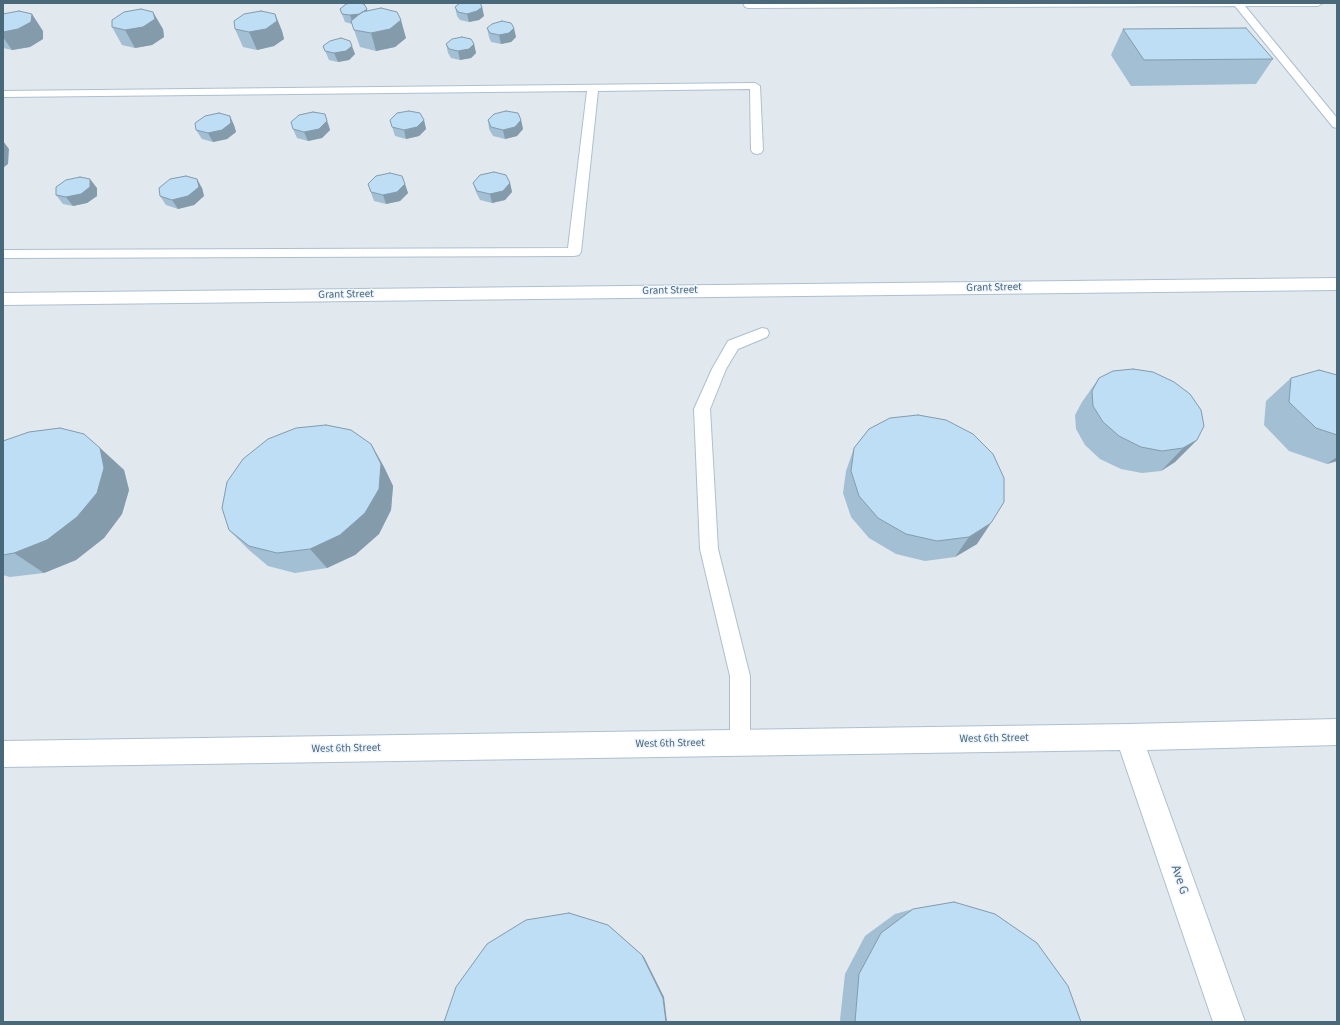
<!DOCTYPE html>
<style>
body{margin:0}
#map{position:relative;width:1340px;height:1025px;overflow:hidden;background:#e8f0fe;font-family:"Source Sans 3",sans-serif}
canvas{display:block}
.frame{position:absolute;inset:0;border:4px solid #49687a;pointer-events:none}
</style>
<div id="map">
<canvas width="1340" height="1025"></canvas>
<div class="frame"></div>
</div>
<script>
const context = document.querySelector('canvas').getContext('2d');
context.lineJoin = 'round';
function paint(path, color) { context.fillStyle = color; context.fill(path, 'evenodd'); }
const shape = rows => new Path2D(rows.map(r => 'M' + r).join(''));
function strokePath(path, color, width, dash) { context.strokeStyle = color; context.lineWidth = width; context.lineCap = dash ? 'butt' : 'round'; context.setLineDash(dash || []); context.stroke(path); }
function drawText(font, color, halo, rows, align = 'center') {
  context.font = font + ' "Source Sans 3",sans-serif'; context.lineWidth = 3; context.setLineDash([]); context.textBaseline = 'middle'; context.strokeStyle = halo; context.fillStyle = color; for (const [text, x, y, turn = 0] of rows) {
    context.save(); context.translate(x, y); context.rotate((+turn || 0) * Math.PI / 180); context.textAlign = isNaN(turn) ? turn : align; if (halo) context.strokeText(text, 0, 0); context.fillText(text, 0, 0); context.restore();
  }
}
paint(shape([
 [3,3,1337,3,1337,1022,3,1022]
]), '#e1e8ee');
const service = shape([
 [743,3,1323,3,1318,6,1245,6,1337,118,1337,128,1333,127,1235,6,748,8,745,7,743,3],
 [755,83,760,86,763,150,761,153,757,154,753,153,751,150,750,89,598,91,581,252,579,255,574,256,3,258,3,250,568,248,587,91,3,97,3,91,755,83],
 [762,328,767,329,769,333,767,337,738,349,726,369,710,409,718,549,750,676,750,743,747,750,740,753,733,750,730,743,730,676,700,549,694,409,712,369,728,341,762,328]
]);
const minor = shape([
 [1337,278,1337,290,3,305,3,293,1337,278],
 [1337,719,1337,745,1147,750,1245,1022,1213,1022,1120,750,3,767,3,741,1129,724,1337,719]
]);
strokePath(service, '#acc0d1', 2);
strokePath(minor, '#acc0d1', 2);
paint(service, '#fff');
paint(minor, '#fff');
paint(shape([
 [455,7,482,7,484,16,479,20,469,22,460,20,457,16],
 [340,9,367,11,406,38,395,47,376,51,360,47,352,24,345,22],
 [3,14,43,31,43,39,30,47,12,50,3,48],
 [275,14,282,31,284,39,274,46,257,50,243,47,235,29],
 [112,27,163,29,164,37,152,45,135,48,122,45],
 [487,28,516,37,511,42,501,44,491,42,489,37],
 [1123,29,1273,59,1256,84,1131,86,1111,55],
 [446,44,474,44,476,53,471,58,460,60,451,58,448,53],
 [323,46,355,54,349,60,338,62,329,60],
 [390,120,424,120,426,129,419,136,406,139,395,136],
 [488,120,521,120,523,129,517,136,505,139,493,136,489,129],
 [328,123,330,130,322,138,308,141,297,138,293,129],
 [234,125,236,132,227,139,213,142,202,139,196,130],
 [473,183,510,183,512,192,505,200,492,203,480,200,476,192],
 [368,184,405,184,408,193,400,201,386,204,374,201],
 [97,188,97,196,87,203,73,206,63,204,56,195],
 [202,188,204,196,194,205,178,209,166,205,160,196],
 [1337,375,1337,461,1327,464,1289,451,1264,425,1266,401,1291,378],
 [1099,378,1197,440,1175,462,1161,471,1142,473,1121,469,1100,459,1085,445,1076,429,1075,415,1082,402],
 [869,429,977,544,955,557,925,561,896,554,869,538,851,517,843,493,846,471,854,448],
 [3,441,100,448,124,470,129,490,122,514,104,538,76,560,44,573,10,577,3,575],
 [371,444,384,467,393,486,391,510,379,534,355,555,327,568,295,573,268,566,249,550,229,530],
 [913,909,1081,1022,841,1022,840,1020,845,974,865,936,895,914]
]), '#a3bfd3');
paint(shape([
 [482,7,484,16,479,20,469,22,467,14],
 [367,9,369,18,353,24,350,15],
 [153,12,163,29,164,37,152,45,135,48,125,30],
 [32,14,43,31,43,39,30,47,12,50,3,37,3,32],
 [275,14,282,31,284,39,274,46,257,50,249,32],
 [401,20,406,38,395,47,376,51,371,33],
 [514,28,516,37,511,42,501,44,499,35],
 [474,44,476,53,471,58,460,60,458,51],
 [352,46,355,54,349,60,338,62,334,53],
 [325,114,330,130,322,138,308,141,304,132],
 [230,116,234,125,236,132,227,139,213,142,208,133],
 [424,120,426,129,419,136,406,139,404,130],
 [521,120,523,129,517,136,505,139,503,130],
 [3,141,9,149,8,164,3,168],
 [90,179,97,188,97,196,87,203,73,206,66,197],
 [197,179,202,188,204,196,194,205,178,209,172,200],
 [510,183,512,192,505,200,492,203,490,194],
 [405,184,408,193,400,201,386,204,383,195],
 [1197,440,1175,462,1161,471,1183,448],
 [371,444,384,467,393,486,391,510,379,534,355,555,327,568,310,549],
 [100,448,124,470,129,490,122,514,104,538,76,560,44,573,14,553],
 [1337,457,1337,461,1327,464],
 [991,523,977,544,955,557,969,537],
 [608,925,644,957,664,997,667,1022,666,1022]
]), '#849bac');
const building = shape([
 [352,3,359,3,364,4,367,9,360,14,350,15,342,14,340,9,346,4,352,3],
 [460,3,480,3,482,7,477,11,467,14,458,12,455,7,460,3],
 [381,8,397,12,401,20,390,29,371,33,354,30,351,21,362,12,381,8],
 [141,9,153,12,155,19,143,27,125,30,112,27,112,20,124,12,141,9],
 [19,11,32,14,31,22,18,29,3,32,3,14,19,11],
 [261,11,275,14,277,21,266,29,249,32,235,29,234,21,244,14,261,11],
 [502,21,511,23,514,28,509,33,499,35,490,33,487,28,492,24,502,21],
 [1246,28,1273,59,1144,60,1123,29,1246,28],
 [462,37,471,39,474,44,469,49,458,51,449,49,446,44,452,39,462,37],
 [341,38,350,41,352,46,346,51,334,53,325,51,323,46,330,41,341,38],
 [409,111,420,113,424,120,417,127,404,130,392,127,390,120,397,113,409,111],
 [506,111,518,113,521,120,515,127,503,130,491,127,488,120,494,114,506,111],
 [313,112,325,114,327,121,319,129,304,132,293,129,291,122,299,115,313,112],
 [219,113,230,116,231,123,222,130,208,133,196,130,195,123,205,116,219,113],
 [494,172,506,175,510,183,503,191,490,194,477,191,473,183,480,175,494,172],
 [390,173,402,176,405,184,397,192,383,195,371,192,368,184,376,176,390,173],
 [186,176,197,179,199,187,188,196,172,200,160,196,159,188,170,179,186,176],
 [80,177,90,179,90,187,81,194,66,197,56,195,56,187,66,180,80,177],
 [1133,369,1153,372,1174,382,1190,394,1201,410,1204,426,1197,440,1183,448,1162,451,1141,447,1119,436,1103,422,1093,406,1092,391,1099,378,1113,371,1133,369],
 [1319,370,1337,375,1337,435,1316,428,1289,402,1291,378,1319,370],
 [918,415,946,420,973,434,993,454,1004,478,1004,502,991,523,969,537,937,541,906,534,878,518,859,496,851,471,854,448,869,429,890,418,918,415],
 [326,425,351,430,371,444,381,464,379,489,365,513,340,535,310,549,277,553,249,546,229,530,222,508,227,482,243,459,268,439,296,428,326,425],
 [60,428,84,434,100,448,104,468,97,493,77,517,47,540,14,553,3,555,3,441,29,432,60,428],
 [954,902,995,914,1037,943,1068,986,1081,1022,855,1022,859,974,881,933,913,909,954,902],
 [569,913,608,925,642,955,663,998,666,1022,444,1022,456,987,487,944,526,920,569,913]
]);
paint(building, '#bddef5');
strokePath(building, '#849bac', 1);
drawText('11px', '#49687a', '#eff5ff', [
 ["Grant Street",994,288,-1],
 ["Grant Street",670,291,-1],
 ["Grant Street",346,295,-1],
 ["West 6th Street",994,739,-1],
 ["West 6th Street",670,744,-1],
 ["West 6th Street",346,749,-1]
]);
drawText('13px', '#49687a', '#eff5ff', [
 ["Ave G",1179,880,71]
]);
</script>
